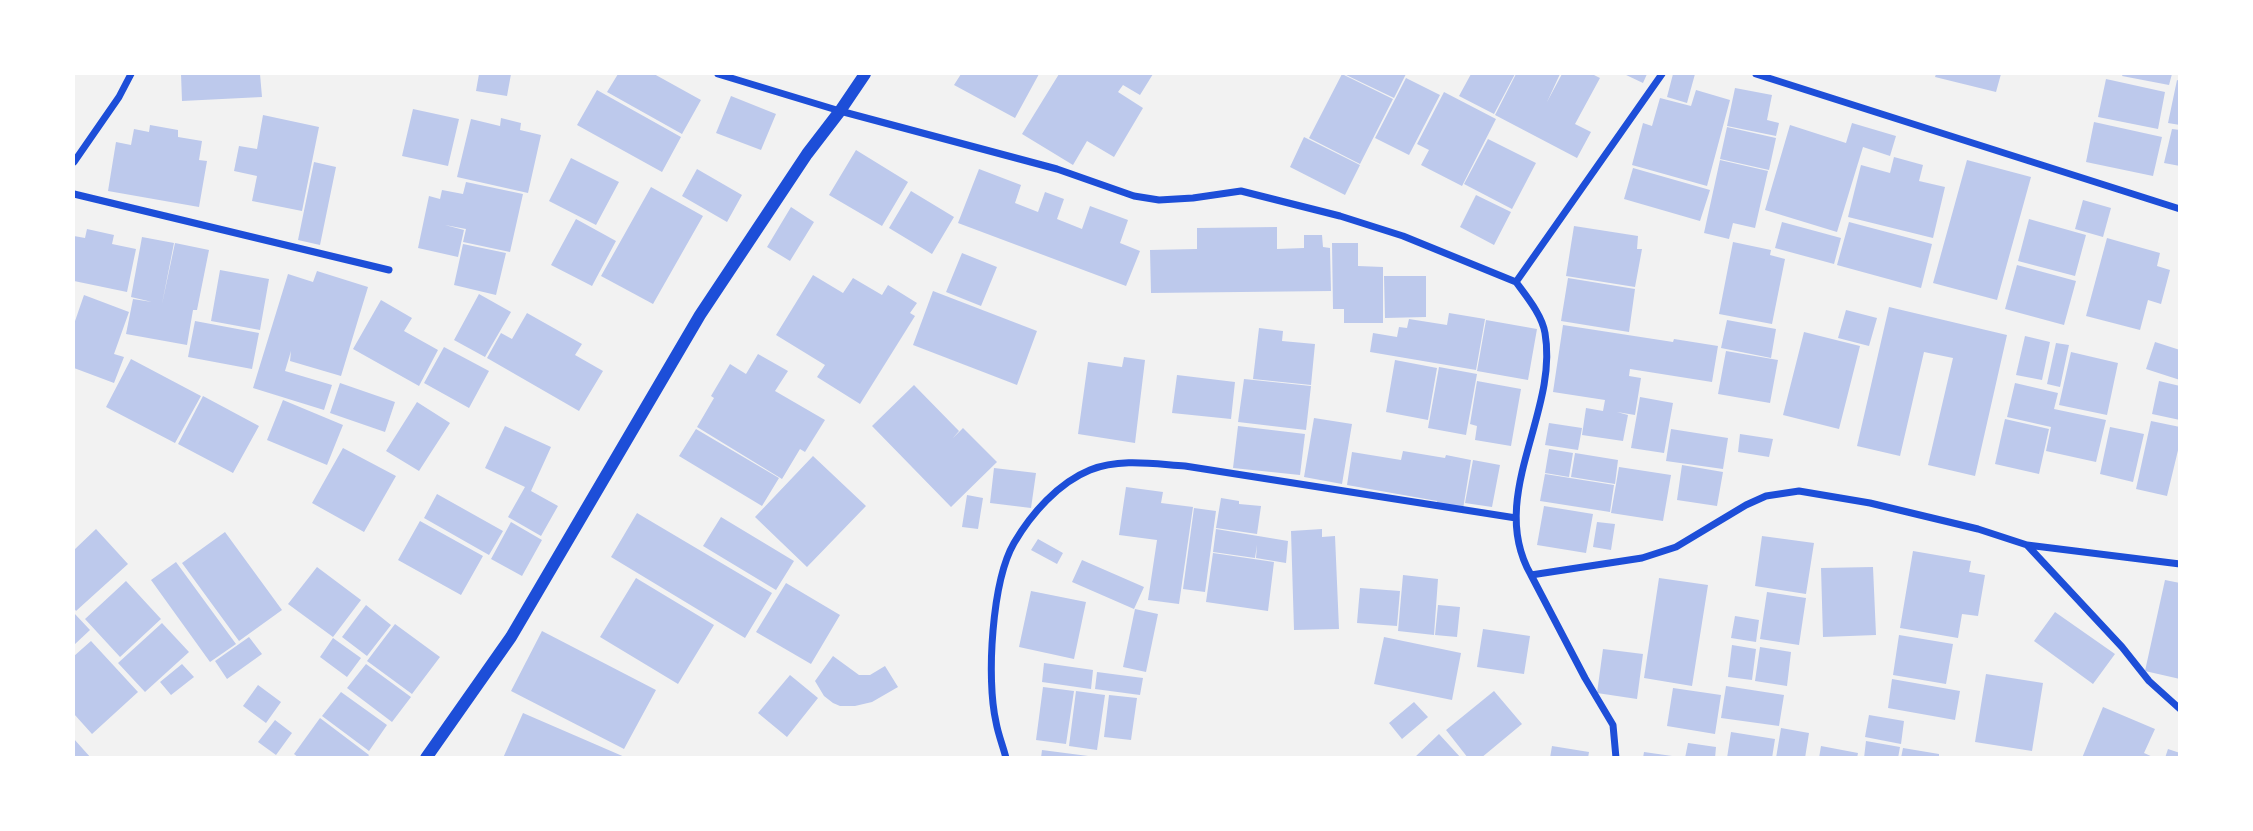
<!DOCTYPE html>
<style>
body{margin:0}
#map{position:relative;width:2253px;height:831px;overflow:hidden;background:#f2f2f2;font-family:"Sofia Sans Condensed",sans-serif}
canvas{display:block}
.frame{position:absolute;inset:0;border:75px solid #fff;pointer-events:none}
</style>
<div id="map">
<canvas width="2253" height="831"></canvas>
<div class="frame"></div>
</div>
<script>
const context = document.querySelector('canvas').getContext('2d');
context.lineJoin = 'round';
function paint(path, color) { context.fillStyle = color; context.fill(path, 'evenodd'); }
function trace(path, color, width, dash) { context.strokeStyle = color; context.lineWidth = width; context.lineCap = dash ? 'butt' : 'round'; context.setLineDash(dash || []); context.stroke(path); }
paint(new Path2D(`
 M 181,74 L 260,74 L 262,97 L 182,101 Z
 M 479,74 L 511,74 L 507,96 L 476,91 Z
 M 618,74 L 654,74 L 701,100 L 682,134 L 607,92 Z
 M 961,74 L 1039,74 L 1015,118 L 954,85 Z
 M 1059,74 L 1153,74 L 1140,95 L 1123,85 L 1118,92 L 1143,108 L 1114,157 L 1087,141 L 1073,165 L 1022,134 Z
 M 1342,74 L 1393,99 L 1360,164 L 1309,138 Z
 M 1344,74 L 1406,74 L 1394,98 Z
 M 1471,74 L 1515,74 L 1494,114 L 1459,96 Z
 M 1516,74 L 1560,74 L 1547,102 L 1562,74 L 1592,74 L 1600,78 L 1575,124 L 1591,132 L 1577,158 L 1495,115 Z
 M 1624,74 L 1647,74 L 1643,83 Z
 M 1673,74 L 1695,74 L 1687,103 L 1667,97 Z
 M 1936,74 L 2001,74 L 1996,92 L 1935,77 Z
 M 2123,74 L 2172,74 L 2169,85 L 2122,76 Z
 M 1406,78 L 1440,95 L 1409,155 L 1375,138 Z
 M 2106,79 L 2165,92 L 2158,129 L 2098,117 Z
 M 2177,80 L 2180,81 L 2180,125 L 2168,123 Z
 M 1735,88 L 1772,95 L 1767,120 L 1779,123 L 1776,136 L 1727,126 Z
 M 597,90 L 681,137 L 662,172 L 577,125 Z
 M 1696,90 L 1730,100 L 1707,186 L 1632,165 L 1643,123 L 1652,126 L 1660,98 L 1691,106 Z
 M 1444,92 L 1496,119 L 1462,186 L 1421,165 L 1429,150 L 1417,144 Z
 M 731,96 L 776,114 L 761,150 L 716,133 Z
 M 413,109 L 459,119 L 448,166 L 402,156 Z
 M 263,115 L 319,127 L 302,211 L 252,201 L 257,176 L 234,171 L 239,146 L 257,149 Z
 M 501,118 L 521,123 L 520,130 L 541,135 L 528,193 L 457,177 L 471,119 L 500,126 Z
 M 2094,122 L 2162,137 L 2153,176 L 2086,162 Z
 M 1852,123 L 1896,136 L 1890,156 L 1863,147 L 1837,232 L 1765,210 L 1790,125 L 1846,143 Z
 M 150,125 L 178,130 L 178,137 L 202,141 L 199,160 L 207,161 L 199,207 L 108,191 L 116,142 L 131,145 L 134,129 L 149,132 Z
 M 1727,127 L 1776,138 L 1769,170 L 1720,159 Z
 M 2172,129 L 2180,130 L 2180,166 L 2164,163 Z
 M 1304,137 L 1360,165 L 1345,195 L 1290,167 Z
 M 1488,139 L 1536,163 L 1512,209 L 1464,184 Z
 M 856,150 L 908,182 L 882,226 L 829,195 Z
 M 1894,157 L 1923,165 L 1919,181 L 1945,187 L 1933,238 L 1848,217 L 1861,165 L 1890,173 Z
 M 571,158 L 619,182 L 596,225 L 549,201 Z
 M 1720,160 L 1768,171 L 1755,228 L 1733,223 L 1729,239 L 1704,233 Z
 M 1967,160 L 2031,177 L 1997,300 L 1933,283 Z
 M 314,162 L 336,167 L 320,245 L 298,240 Z
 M 1633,168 L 1710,190 L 1700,221 L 1624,199 Z
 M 697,169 L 742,195 L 727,222 L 682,196 Z
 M 979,169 L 1021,185 L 1015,203 L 1038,212 L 1045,192 L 1064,199 L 1057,219 L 1082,229 L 1090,206 L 1128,220 L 1120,243 L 1140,251 L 1126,286 L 958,223 Z
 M 466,182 L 523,194 L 510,252 L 463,242 L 466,229 L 445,225 L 464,230 L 458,257 L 418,248 L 429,196 L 440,199 L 442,190 L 463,194 Z
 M 651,187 L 703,216 L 653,304 L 601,276 Z
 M 911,191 L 954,217 L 932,254 L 889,228 Z
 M 1476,195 L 1511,212 L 1494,245 L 1460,227 Z
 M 2083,200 L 2111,208 L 2103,237 L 2075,229 Z
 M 791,207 L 814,222 L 790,261 L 767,247 Z
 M 576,219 L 616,241 L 592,286 L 551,265 Z
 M 2029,219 L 2086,235 L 2075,276 L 2018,261 Z
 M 1782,222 L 1841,238 L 1834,264 L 1775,248 Z
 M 1849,222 L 1932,244 L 1921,288 L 1837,265 Z
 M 1574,226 L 1638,236 L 1637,249 L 1642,249 L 1635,287 L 1566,276 Z
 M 1277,227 L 1277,249 L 1304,248 L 1304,235 L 1322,235 L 1323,247 L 1330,248 L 1331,291 L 1151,293 L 1150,250 L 1197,249 L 1197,228 Z
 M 87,229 L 114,235 L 112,244 L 136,249 L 127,292 L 74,281 L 74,236 L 85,238 Z
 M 142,237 L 174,243 L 162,304 L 175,243 L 209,250 L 197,310 L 193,310 L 187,345 L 126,334 L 133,299 L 152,302 L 131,297 Z
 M 2107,238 L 2160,253 L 2157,266 L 2170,270 L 2161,304 L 2148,300 L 2140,330 L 2086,316 Z
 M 1733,242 L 1771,250 L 1770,255 L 1785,259 L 1772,324 L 1719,314 Z
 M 1332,243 L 1358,243 L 1358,266 L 1383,267 L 1383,323 L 1344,323 L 1344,309 L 1333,309 Z
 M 463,244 L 506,253 L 496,295 L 454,285 Z
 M 962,253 L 997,267 L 981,306 L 946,292 Z
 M 2017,265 L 2076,281 L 2064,325 L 2005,309 Z
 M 220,270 L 269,279 L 260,330 L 211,321 Z
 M 317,271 L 368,287 L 341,376 L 290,361 L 291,351 L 285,371 L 332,385 L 324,410 L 253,388 L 288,274 L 313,282 Z
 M 813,275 L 843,293 L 853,278 L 882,295 L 888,285 L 917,303 L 910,313 L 915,316 L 860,404 L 817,377 L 825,365 L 776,335 Z
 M 1384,276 L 1426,276 L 1426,317 L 1385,318 Z
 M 1568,278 L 1635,289 L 1629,332 L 1561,321 Z
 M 933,291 L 1037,331 L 1017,385 L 913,345 Z
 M 479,294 L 511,312 L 485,357 L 454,340 Z
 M 84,295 L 129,312 L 114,354 L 124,357 L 114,383 L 74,368 L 74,324 Z
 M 381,300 L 412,318 L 404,331 L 438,350 L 419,386 L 353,349 Z
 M 1889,307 L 2007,335 L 1975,476 L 1928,465 L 1953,358 L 1924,352 L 1900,456 L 1857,446 Z
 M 1846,310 L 1877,318 L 1869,346 L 1838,338 Z
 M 527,313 L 582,344 L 575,355 L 603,371 L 579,411 L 487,358 L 501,333 L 512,339 Z
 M 1449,313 L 1485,319 L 1476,370 L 1370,352 L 1373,333 L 1397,337 L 1399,327 L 1407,328 L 1409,319 L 1447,325 Z
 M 1486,320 L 1537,329 L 1528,380 L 1477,371 Z
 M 1727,320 L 1776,329 L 1771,358 L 1721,348 Z
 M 195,321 L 259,333 L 252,369 L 188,357 Z
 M 1563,325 L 1673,342 L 1674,339 L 1718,346 L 1712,382 L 1630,369 L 1629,376 L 1641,378 L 1635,415 L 1617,412 L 1628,415 L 1623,441 L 1582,435 L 1586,408 L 1603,411 L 1605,400 L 1553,392 Z
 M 1259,328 L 1283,331 L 1282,341 L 1315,344 L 1311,385 L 1253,379 Z
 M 1804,332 L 1860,346 L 1839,429 L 1783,415 Z
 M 2025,336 L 2050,342 L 2042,380 L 2016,375 Z
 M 2155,342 L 2180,350 L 2180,380 L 2146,369 Z
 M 2056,343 L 2069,345 L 2060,387 L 2047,384 Z
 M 444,347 L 489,371 L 469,408 L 424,383 Z
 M 1726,351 L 1778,360 L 1770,403 L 1718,394 Z
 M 2071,352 L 2118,363 L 2107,415 L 2059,405 Z
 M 758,354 L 788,371 L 775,391 L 825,420 L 805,452 L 800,449 L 782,479 L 697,427 L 714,398 L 711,396 L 730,364 L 746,374 Z
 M 1124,357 L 1145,360 L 1135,443 L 1078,434 L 1088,362 L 1122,367 Z
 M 131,359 L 201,396 L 175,443 L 106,407 Z
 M 1395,360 L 1437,368 L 1428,420 L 1386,412 Z
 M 1439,367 L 1477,374 L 1466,435 L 1428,428 Z
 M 1177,375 L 1235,382 L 1231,419 L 1172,413 Z
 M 1244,379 L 1311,386 L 1306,430 L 1238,422 Z
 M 1477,381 L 1521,389 L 1511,446 L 1475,440 L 1477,426 L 1470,424 Z
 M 2159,381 L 2180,386 L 2180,420 L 2152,414 Z
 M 340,383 L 395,402 L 385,432 L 330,413 Z
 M 2015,383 L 2058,393 L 2054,409 L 2106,420 L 2096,462 L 2046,451 L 2051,427 L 2007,417 Z
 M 914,385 L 959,431 L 953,438 L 963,428 L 997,462 L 951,507 L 872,426 Z
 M 203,396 L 259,426 L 233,473 L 178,444 Z
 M 1640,397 L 1673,403 L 1664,453 L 1631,448 Z
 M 283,400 L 343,425 L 327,465 L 267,440 Z
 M 417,402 L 450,423 L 419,471 L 386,451 Z
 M 1314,418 L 1352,424 L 1342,484 L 1304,477 Z
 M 2005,419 L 2049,429 L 2039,474 L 1995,464 Z
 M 2151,421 L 2180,427 L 2180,442 L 2167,496 L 2136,489 Z
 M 1549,423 L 1582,428 L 1578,450 L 1545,445 Z
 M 505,426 L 551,447 L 531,491 L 558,506 L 541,536 L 508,517 L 525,487 L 485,468 Z
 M 1238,426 L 1305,434 L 1300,475 L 1233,468 Z
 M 2110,427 L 2144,434 L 2133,482 L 2100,474 Z
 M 696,429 L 779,478 L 762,506 L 679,456 Z
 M 1671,429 L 1728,438 L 1723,469 L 1666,461 Z
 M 1740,434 L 1773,439 L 1769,457 L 1738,452 Z
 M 343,448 L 396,476 L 364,532 L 312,503 Z
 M 1549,449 L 1573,453 L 1569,477 L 1545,473 Z
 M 1403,451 L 1445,458 L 1446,455 L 1471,460 L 1463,509 L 1437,504 L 1437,501 L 1347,485 L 1352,452 L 1401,460 Z
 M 1575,453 L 1618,460 L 1615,484 L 1571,477 Z
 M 813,456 L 866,506 L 807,567 L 755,517 Z
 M 1473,460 L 1500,465 L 1492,507 L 1465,503 Z
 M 1682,465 L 1723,472 L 1717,506 L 1677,500 Z
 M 1619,467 L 1671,475 L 1663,521 L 1611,513 Z
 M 994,468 L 1036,473 L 1031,508 L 990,503 Z
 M 1545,474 L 1614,485 L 1610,512 L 1540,501 Z
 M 1126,487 L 1163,492 L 1161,503 L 1193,507 L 1179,604 L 1148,600 L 1157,540 L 1119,535 Z
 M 437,494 L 503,531 L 489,555 L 424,518 Z
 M 967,495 L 983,498 L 978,529 L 962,527 Z
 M 1221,498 L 1239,501 L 1239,504 L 1261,506 L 1257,534 L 1216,528 Z
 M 1544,506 L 1593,514 L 1586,553 L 1537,545 Z
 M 1194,508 L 1216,511 L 1205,592 L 1183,589 Z
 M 637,513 L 772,593 L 745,638 L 611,557 Z
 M 721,517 L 794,561 L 776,590 L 703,546 Z
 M 420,521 L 483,556 L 461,595 L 398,560 Z
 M 511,522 L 542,540 L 522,576 L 491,559 Z
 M 1597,522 L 1615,524 L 1611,550 L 1593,547 Z
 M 96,529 L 128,564 L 76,611 L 74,608 L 74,550 Z
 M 1216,529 L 1288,541 L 1286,563 L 1256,558 L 1257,545 L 1255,558 L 1213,552 Z
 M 1322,529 L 1322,537 L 1335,536 L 1339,629 L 1294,630 L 1291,531 Z
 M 225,532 L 282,610 L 239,641 L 182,563 Z
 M 1762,536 L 1814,543 L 1806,594 L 1755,586 Z
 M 1038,539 L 1063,553 L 1057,564 L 1031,550 Z
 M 1913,551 L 1971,561 L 1969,572 L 1985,575 L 1978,616 L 1962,614 L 1958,638 L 1900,628 Z
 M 1213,553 L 1274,562 L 1268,611 L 1206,602 Z
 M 1082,560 L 1144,587 L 1134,609 L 1072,582 Z
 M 176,562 L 236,644 L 210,662 L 151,580 Z
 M 317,567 L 361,600 L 333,637 L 288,604 Z
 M 1873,567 L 1876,635 L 1823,637 L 1821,568 Z
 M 1403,575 L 1438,579 L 1434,635 L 1398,631 Z
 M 636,578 L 714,625 L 678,684 L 600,637 Z
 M 1659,578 L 1708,585 L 1692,686 L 1644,678 Z
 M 2165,580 L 2180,583 L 2180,679 L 2145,671 Z
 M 126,581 L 161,619 L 120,657 L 85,619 Z
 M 786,583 L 840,615 L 811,664 L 756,632 Z
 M 1360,588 L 1400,591 L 1397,626 L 1357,623 Z
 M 1031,591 L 1086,602 L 1074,659 L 1019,647 Z
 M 1767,592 L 1806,598 L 1799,645 L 1760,639 Z
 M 366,605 L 391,625 L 367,656 L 342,637 Z
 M 1438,605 L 1460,607 L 1457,637 L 1435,635 Z
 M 1135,609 L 1158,614 L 1146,672 L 1123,667 Z
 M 2055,612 L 2115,654 L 2093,684 L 2034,641 Z
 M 74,613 L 90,630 L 74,645 Z
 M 1735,616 L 1759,620 L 1756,642 L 1731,638 Z
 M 162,623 L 189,652 L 145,692 L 118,663 Z
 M 395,624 L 440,657 L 412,694 L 367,661 Z
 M 1483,629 L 1530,636 L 1524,674 L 1477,667 Z
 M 542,631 L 656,690 L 624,749 L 511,691 Z
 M 1899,635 L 1953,644 L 1946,684 L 1893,675 Z
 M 249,637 L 262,654 L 227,679 L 215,661 Z
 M 1384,637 L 1461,653 L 1452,700 L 1374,684 Z
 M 333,638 L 361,658 L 347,677 L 320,657 Z
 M 91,641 L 138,692 L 92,734 L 74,714 L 74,656 Z
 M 1732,645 L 1756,649 L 1752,680 L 1728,677 Z
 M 1760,647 L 1791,652 L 1787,686 L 1755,681 Z
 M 1603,649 L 1643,654 L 1637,699 L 1597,693 Z
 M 833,656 L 859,675 L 870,675 L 885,666 L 898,687 L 872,702 L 855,706 L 840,706 L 833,703 L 824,696 L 815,681 Z
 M 1044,663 L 1093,670 L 1091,689 L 1042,682 Z
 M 182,664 L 194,677 L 171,695 L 160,682 Z
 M 366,664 L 411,697 L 392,722 L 347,688 Z
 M 1097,672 L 1143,678 L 1140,695 L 1095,689 Z
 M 1986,674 L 2043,683 L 2032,751 L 1975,742 Z
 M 790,675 L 818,698 L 787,737 L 758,713 Z
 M 1892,679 L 1960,691 L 1955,720 L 1888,708 Z
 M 258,685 L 281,702 L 266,723 L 243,706 Z
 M 1726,686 L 1784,695 L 1779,726 L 1721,718 Z
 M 1043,687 L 1074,691 L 1066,744 L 1036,740 Z
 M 1673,688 L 1721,695 L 1715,734 L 1667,726 Z
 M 1076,691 L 1105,695 L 1097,750 L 1069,746 Z
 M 1494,691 L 1522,724 L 1481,758 L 1468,758 L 1446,730 Z
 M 341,692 L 387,725 L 369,751 L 322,716 Z
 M 1109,695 L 1137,698 L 1131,740 L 1104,737 Z
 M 1414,702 L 1428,717 L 1402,739 L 1389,723 Z
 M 2103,707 L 2155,729 L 2144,753 L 2155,758 L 2082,758 Z
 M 523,713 L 627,758 L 503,758 Z
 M 1869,715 L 1904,721 L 1901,744 L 1865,737 Z
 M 320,718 L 369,755 L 367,758 L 299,758 L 294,754 Z
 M 275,720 L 292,733 L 276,755 L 258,742 Z
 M 1781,728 L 1809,733 L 1805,758 L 1776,758 Z
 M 1731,732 L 1775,739 L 1772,758 L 1727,758 Z
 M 1439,734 L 1461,758 L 1414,758 Z
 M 74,739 L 91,758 L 74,758 Z
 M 1866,741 L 1900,747 L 1898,758 L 1864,758 Z
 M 1688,743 L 1716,747 L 1715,758 L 1685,758 Z
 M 1552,746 L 1589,752 L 1588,758 L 1550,758 Z
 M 1821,746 L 1858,753 L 1857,758 L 1819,758 Z
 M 1903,748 L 1939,754 L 1939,758 L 1901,758 Z
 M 2168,749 L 2180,753 L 2180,758 L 2165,758 Z
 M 1042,750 L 1088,756 L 1087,758 L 1041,758 Z
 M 1644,752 L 1672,756 L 1672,758 L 1643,758 Z`), '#bdc9ec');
trace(new Path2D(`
 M 718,74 L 840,111 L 1057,169 L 1134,196 L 1159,200 L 1193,198 L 1241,191 L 1340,216 L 1403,236 L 1516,282
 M 1662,74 L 1516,282 C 1527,297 1542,315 1545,333 C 1559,413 1486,497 1531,575 L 1642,558 L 1676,547 L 1746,505 L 1766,496 L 1799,491 L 1870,503 L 1978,529 L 2027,545 L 2122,647 L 2149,681 L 2180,709
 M 1756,74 L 2180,209
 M 74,162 L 119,97 L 131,74
 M 74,194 L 389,270
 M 2027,545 L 2180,564
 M 1531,575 L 1585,678 L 1613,725 L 1616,758
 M 1006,758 C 1003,746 998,734 996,722 C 986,679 992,581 1014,543 C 1031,514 1058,483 1090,470 C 1120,458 1154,464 1185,466 L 1516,518`), '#1d4ed8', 7);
trace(new Path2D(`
 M 426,758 L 511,637 L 700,315 L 807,154 L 840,111 L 865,74`), '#1d4ed8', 12);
</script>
